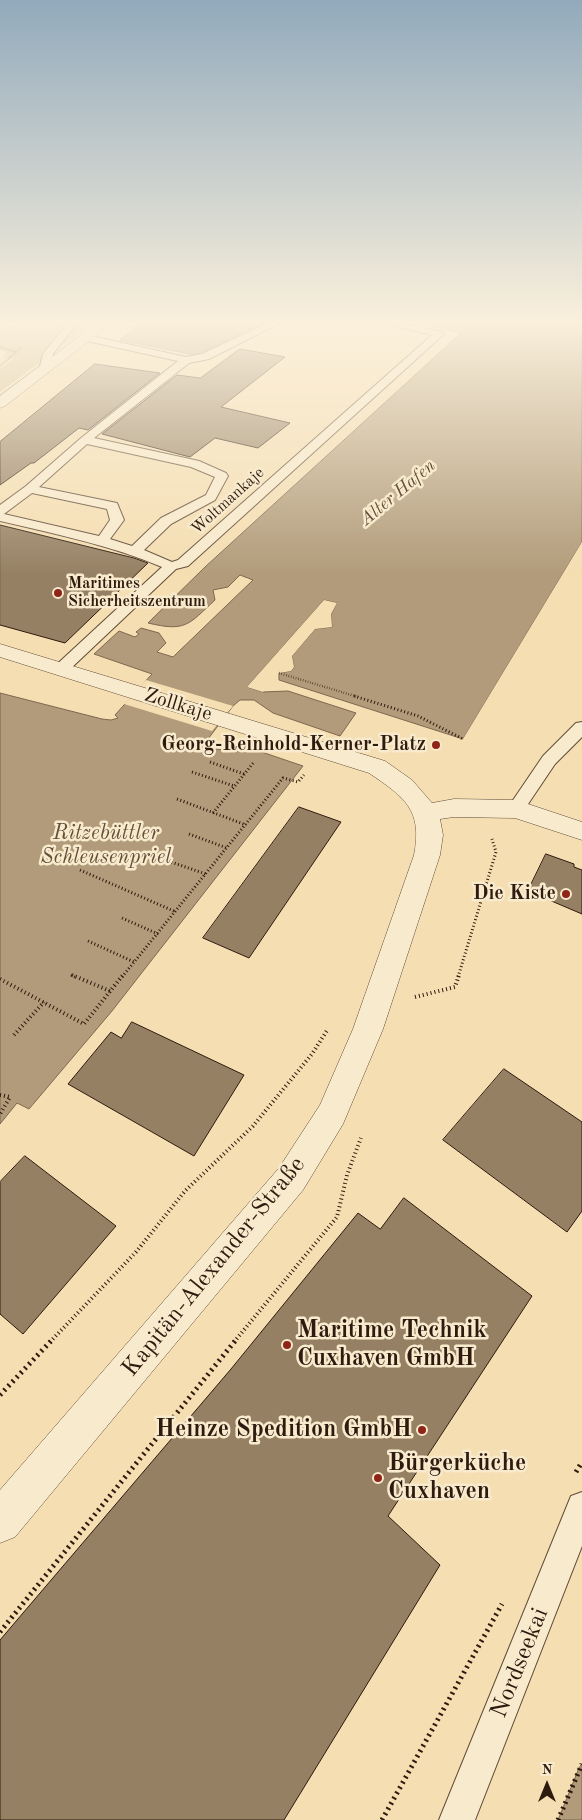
<!DOCTYPE html>
<meta charset="utf-8">
<style>
body{margin:0}
#map{position:relative;width:582px;height:1820px;overflow:hidden;background:#f5deb2;font-family:"Old Standard TT",serif}
canvas{display:block}
.north{position:absolute;left:522px;top:1760px;width:50px;height:50px;-webkit-text-stroke:4px #f8eacd;paint-order:stroke;rotate:0deg;font-size:14px;font-weight:700;line-height:20px;text-align:center;color:#2e1a0e}
.north::after{content:'';display:block;margin:auto;width:18px;height:22px;background:#2e1a0e;clip-path:polygon(50% 0,100% 100%,50% 72%,0 100%)}
</style>
<div id="map">
<canvas width="582" height="1820"></canvas>
<div class="north">N</div>
</div>
<script>
const context = document.querySelector('canvas').getContext('2d');
context.lineJoin = 'round';
function paint(path, color) { context.fillStyle = color; context.fill(path, 'evenodd'); }
function trace(path, color, width, dash) { context.strokeStyle = color; context.lineWidth = width; context.lineCap = dash ? 'butt' : 'round'; context.setLineDash(dash || []); context.stroke(path); }
function write(font, color, halo, rows, align = 'center') {
  context.font = font + ' "Old Standard TT",serif'; context.lineWidth = 5; context.setLineDash([]); context.textBaseline = 'middle'; context.strokeStyle = halo; context.fillStyle = color; for (const [text, x, y, turn = 0] of rows) {
    context.save(); context.translate(x, y); context.rotate((+turn || 0) * Math.PI / 180); context.textAlign = isNaN(turn) ? turn : align; if (halo) context.strokeText(text, 0, 0); context.fillText(text, 0, 0); context.restore();
  }
}
paint(new Path2D(`
 M 22,320 L 96,320 L 0,392 L 0,369 L 14,359 L 3,357 L 7,351 L 0,350 L 0,332 Z`), '#d3bd96');
const water = new Path2D(`
 M 145,320 L 271,320 L 195,355 L 120,340 Z
 M 408,320 L 582,320 L 582,542 L 463,739 L 279,680 L 279,673 L 291,671 L 294,667 L 292,656 L 315,629 L 332,627 L 331,614 L 337,603 L 324,600 L 247,687 L 263,692 L 288,691 L 356,713 L 340,736 L 273,713 L 254,700 L 240,700 L 233,706 L 208,739 L 211,745 L 217,749 L 224,750 L 241,745 L 303,766 L 112,1011 L 29,1109 L 17,1103 L 0,1124 L 0,693 L 102,719 L 111,720 L 118,718 L 115,715 L 152,674 L 94,654 L 119,631 L 135,637 L 139,634 L 136,632 L 141,628 L 159,633 L 166,643 L 157,652 L 173,657 L 253,580 L 240,575 L 228,587 L 213,590 L 215,600 C 188,625 186,632 148,623 L 205,567 L 461,333 Z
 M 582,1764 L 582,1820 L 558,1820 L 579,1768 Z`);
paint(water, '#b19b7a');
trace(water, '#7d674f', 1);
paint(new Path2D(`
 M 582,542 L 582,547 L 470,732 L 465,740 L 463,739 Z
 M 324,600 L 337,603 L 331,614 L 332,627 L 315,629 L 292,656 L 294,667 L 291,671 L 279,673 L 276,676 L 278,671 L 289,669 L 292,666 L 290,655 L 313,628 L 329,625 L 328,613 L 333,605 L 325,603 L 251,686 L 265,689 L 263,692 L 247,687 Z
 M 146,680 L 233,706 L 212,731 L 124,704 Z`), '#f5deb2');
const building = new Path2D(`
 M 240,349 L 285,357 L 221,407 L 290,423 L 258,448 L 215,438 L 190,457 L 102,434 L 177,375 L 200,378 Z
 M 95,364 L 160,373 L 88,430 L 79,428 L 34,463 L 31,463 L 0,485 L 0,442 Z
 M 0,525 L 134,558 L 148,563 L 65,643 L 0,625 Z
 M 299,807 L 341,822 L 249,958 L 203,938 Z
 M 546,854 L 574,864 L 574,867 L 582,870 L 582,914 L 528,891 Z
 M 132,1022 L 244,1075 L 194,1156 L 68,1084 L 111,1032 L 121,1038 Z
 M 504,1069 L 582,1122 L 582,1211 L 567,1232 L 443,1140 Z
 M 25,1156 L 116,1226 L 23,1334 L 0,1314 L 0,1182 Z
 M 404,1198 L 532,1296 L 388,1516 L 440,1565 L 284,1820 L 0,1820 L 0,1640 L 231,1369 L 358,1213 L 380,1229 Z`);
paint(building, '#958063');
trace(building, '#2e1a0e', 1);
const lane = new Path2D(`
 M 70,320 L 79,320 L 53,354 L 48,372 L 40,372 L 39,370 L 43,354 Z
 M 274,320 L 286,320 L 209,359 L 189,363 L 94,438 L 199,461 L 226,473 L 228,476 L 215,500 L 171,524 L 144,550 L 172,562 L 178,560 L 432,335 L 371,320 L 389,320 L 442,332 L 444,334 L 188,566 L 176,569 L 67,672 L 55,672 L 53,669 L 55,666 L 162,567 C 110,545 55,534 0,521 L 0,505 L 26,486 L 81,438 L 178,361 L 87,341 L 82,338 L 87,335 L 186,357 L 202,354 ZM 87,444 L 191,467 L 215,477 L 206,495 L 161,518 L 132,546 L 110,539 L 124,520 L 117,503 L 39,487 ZM 32,493 L 107,509 L 110,520 L 99,536 L 4,514 Z
 M 582,722 L 582,737 L 555,764 L 522,813 L 516,815 L 510,813 L 507,809 L 543,756 L 576,723 Z
 M 582,1492 L 582,1546 L 475,1820 L 439,1820 L 571,1496 Z`);
const street = new Path2D(`
 M 101,320 L 116,320 L 5,406 L 0,408 L 0,396 Z
 M 0,644 L 385,761 L 412,780 L 432,803 L 454,799 L 516,800 L 582,822 L 582,840 L 515,818 L 454,817 L 440,819 L 443,835 L 440,855 L 383,1029 L 343,1124 L 303,1190 L 15,1537 L 0,1543 L 0,1490 L 279,1168 L 320,1105 L 353,1029 L 414,855 C 423,809 404,797 369,773 L 0,657 Z`);
trace(lane, '#604b37', 2);
trace(street, '#604b37', 1);
trace(new Path2D(`
 M 0,347 L 16,352
 M 0,366 L 22,347`), '#2e1a0e', 2, [0.5, 1]);
trace(new Path2D(`
 M 279,673 L 358,697`), '#2e1a0e', 2.5, [0.5, 2]);
trace(new Path2D(`
 M 354,696 L 418,716 L 463,739
 M 210,762 L 244,774
 M 192,772 L 234,786
 M 177,799 L 246,825
 M 213,813 L 254,762
 M 189,834 L 227,848
 M 168,861 L 206,874
 M 80,870 L 176,912
 M 122,918 L 158,934
 M 88,941 L 134,962
 M 71,975 L 75,977
 M 122,977 L 283,778 L 298,782 L 304,775
 M 458,977 L 496,852 L 492,839`), '#2e1a0e', 3, [1, 2.5]);
trace(new Path2D(`
 M 72,975 L 110,991
 M 0,979 L 84,1024 L 123,975
 M 415,997 L 455,987 L 459,975
 M 14,1035 L 44,1002
 M 0,1095 L 10,1097 L 0,1114
 M 50,1342 L 136,1252 L 185,1191 L 253,1126 L 312,1054 L 328,1029
 M 234,1342 L 337,1217 L 347,1175 L 361,1138`), '#2e1a0e', 4, [1, 3]);
trace(new Path2D(`
 M 0,1395 L 51,1341
 M 576,1472 L 582,1462
 M 0,1632 L 235,1341
 M 382,1820 L 502,1604
 M 558,1820 L 582,1764`), '#2e1a0e', 5, [2, 4]);
paint(lane, '#f8eacd');
paint(street, '#f8eacd');
const sky = context.createLinearGradient(0, 0, 0, 575);
sky.addColorStop(0, '#92aabc');
sky.addColorStop(0.56, '#faf0dc');
sky.addColorStop(1, '#faf0dc00');
context.fillStyle = sky;
context.fillRect(0, 0, 582, 575);
for (const [x, y, r, color] of [
 [58,593,5,"#8f2418"],
 [436,745,5,"#8f2418"],
 [566,894,5,"#8f2418"],
 [287,1345,5,"#8f2418"],
 [422,1430,5,"#8f2418"],
 [378,1478,5,"#8f2418"]
]) { const dot = new Path2D(); dot.arc(x, y, r, 0, 2 * Math.PI); context.fillStyle = color; context.fill(dot); trace(dot, '#f8eacd', 2); }
write('16px', '#2e1a0e', '#f8eacd', [
 ["Woltmankaje",228,501,-42]
]);
write('bold 16px', '#2e1a0e', '#f8eacd', [
 ["Maritimes",68,584],
 ["Sicherheitszentrum",68,602]
], 'left');
write('italic 18px', '#624e39', '#f8eacd', [
 ["Alter Hafen",398,493,-40]
]);
write('20px', '#2e1a0e', '#f8eacd', [
 ["Zollkaje",178,705,17]
]);
write('bold 20px', '#2e1a0e', '#f8eacd', [
 ["Georg-Reinhold-Kerner-Platz",426,745],
 ["Die Kiste",556,894]
], 'right');
write('italic 21px', '#624e39', '#f8eacd', [
 ["Ritzebüttler",106,833],
 ["Schleusenpriel",106,857]
]);
write('24px', '#2e1a0e', '#f8eacd', [
 ["Kapitän-Alexander-Straße",214,1267,-51],
 ["Nordseekai",520,1663,-68]
]);
write('bold 24px', '#2e1a0e', '#f8eacd', [
 ["Maritime Technik",297,1331],
 ["Cuxhaven GmbH",297,1359],
 ["Heinze Spedition GmbH",412,1430,"right"],
 ["Bürgerküche",388,1464],
 ["Cuxhaven",388,1492]
], 'left');
</script>
